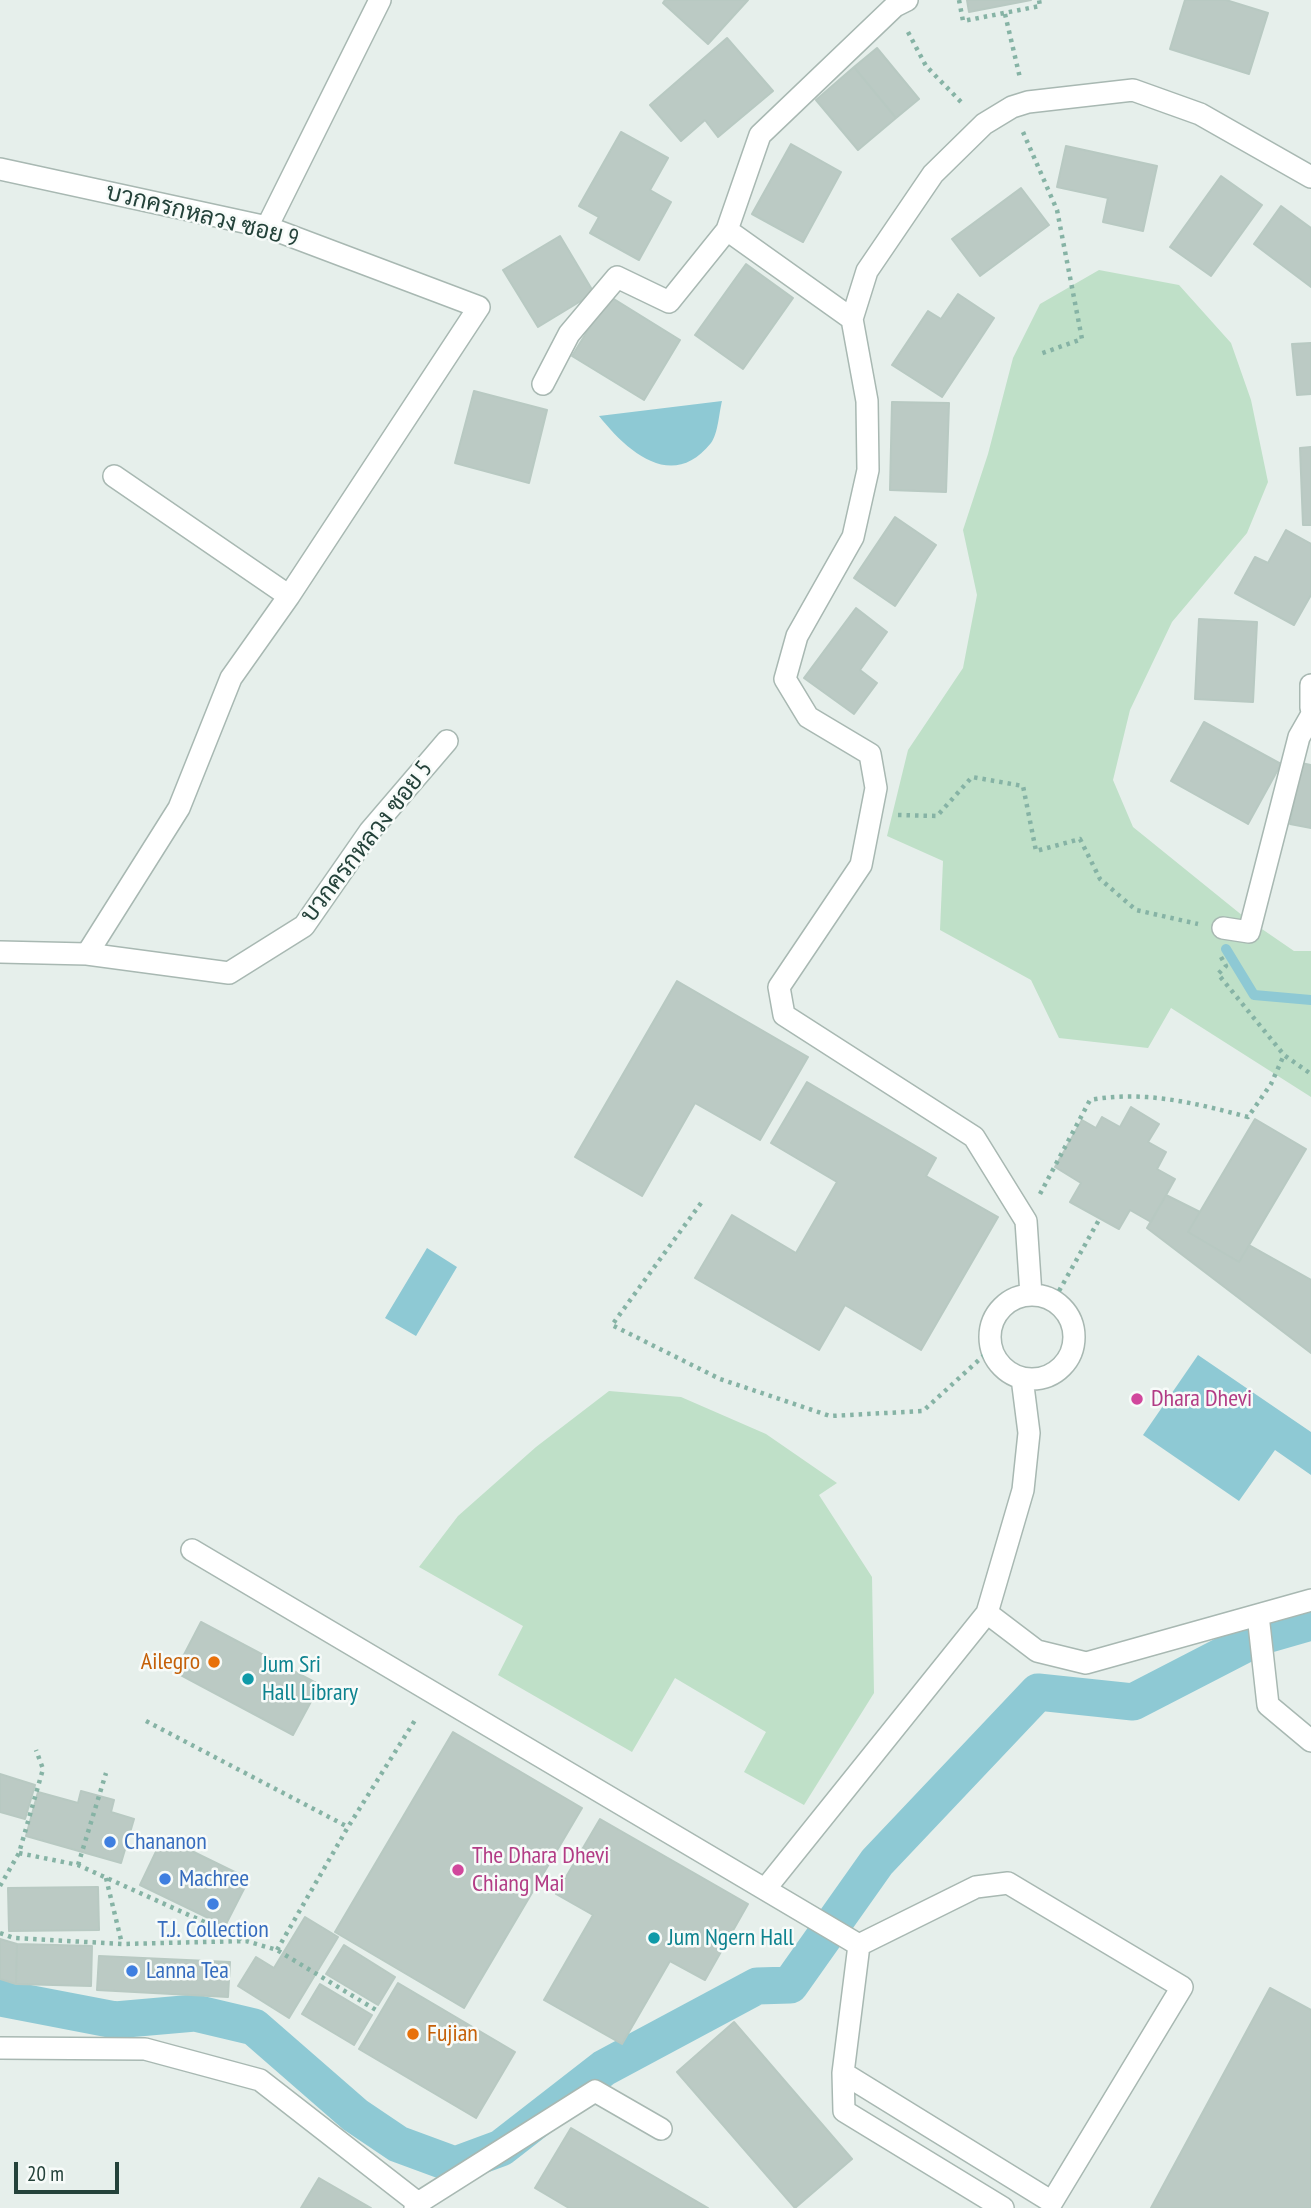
<!DOCTYPE html>
<meta charset="utf-8">
<style>
body{margin:0}
#map{position:relative;width:1311px;height:2208px;overflow:hidden;background:#e6efeb;font-family:"PT Sans Narrow",sans-serif}
canvas{display:block}
.scale{position:absolute;left:14px;top:2162px;width:105px;height:32px;box-sizing:border-box;border:4px solid #24423a;border-top:0;padding-left:9px;font-size:21px;line-height:24px;white-space:nowrap;color:#24423a;-webkit-text-stroke:5px #f7fbf9;paint-order:stroke}
</style>
<div id="map">
<canvas width="1311" height="2208"></canvas>
<div class="scale">20 m</div>
</div>
<script>
const context = document.querySelector('canvas').getContext('2d');
context.lineJoin = 'round';
function paint(path, color) { context.fillStyle = color; context.fill(path, 'evenodd'); }
function trace(path, color, width, dash) { context.strokeStyle = color; context.lineWidth = width; context.lineCap = dash ? 'butt' : 'round'; context.setLineDash(dash || []); context.stroke(path); }
function write(font, color, halo, rows, align = 'center') {
  context.font = font + ' "PT Sans Narrow",Sarabun,sans-serif'; context.lineWidth = 5; context.setLineDash([]); context.textBaseline = 'middle'; context.strokeStyle = halo; context.fillStyle = color; for (const [text, x, y, turn = 0] of rows) {
    context.save(); context.translate(x, y); context.rotate((+turn || 0) * Math.PI / 180); context.textAlign = isNaN(turn) ? turn : align; if (halo) context.strokeText(text, 0, 0); context.fillText(text, 0, 0); context.restore();
  }
}
paint(new Path2D(`
 M 1099,270 L 1179,285 L 1231,343 L 1251,400 L 1268,482 L 1247,533 L 1172,622 L 1130,710 L 1113,780 L 1133,827 L 1243,916 L 1294,951 L 1311,951 L 1311,1097 L 1171,1008 L 1148,1048 L 1059,1038 L 1031,980 L 940,930 L 943,861 L 887,836 L 908,750 L 963,668 L 977,595 L 963,530 L 988,454 L 1013,358 L 1040,304 Z
 M 609,1391 L 681,1397 L 766,1434 L 837,1483 L 819,1495 L 872,1577 L 874,1693 L 804,1805 L 744,1772 L 766,1732 L 675,1678 L 632,1752 L 498,1675 L 523,1626 L 419,1567 L 458,1516 L 536,1447 Z`), '#bfe0c8');
paint(new Path2D(`
 M 722,401 C 719,413 718,434 711,443 C 672,492 627,451 599,416 Z
 M 427,1248 L 457,1267 L 416,1336 L 385,1318 Z
 M 1198,1355 L 1311,1432 L 1311,1475 L 1275,1450 L 1239,1501 L 1143,1435 Z`), '#8ec9d4');
trace(new Path2D(`
 M 1226,949 L 1254,995 L 1311,1000`), '#8ec9d4', 10);
trace(new Path2D(`
 M 0,1998 L 115,2020 L 195,2013 L 254,2027 L 355,2115 L 398,2144 L 455,2165 L 501,2148 L 604,2068 L 757,1986 L 790,1985 L 877,1862 L 1038,1692 L 1133,1702 L 1259,1637 L 1311,1622`), '#8ec9d4', 37);
const building = new Path2D(`
 M 665,0 L 748,0 L 708,44 L 663,3 Z
 M 967,0 L 1031,0 L 969,12 Z
 M 1185,0 L 1226,0 L 1268,13 L 1249,74 L 1170,49 Z
 M 727,38 L 773,91 L 718,137 L 705,120 L 681,141 L 650,105 Z
 M 877,48 L 919,99 L 896,118 L 854,67 Z
 M 854,67 L 896,118 L 858,150 L 816,100 Z
 M 621,132 L 668,158 L 650,190 L 671,202 L 639,260 L 590,233 L 599,217 L 579,206 Z
 M 791,144 L 841,172 L 803,242 L 752,214 Z
 M 1066,146 L 1157,166 L 1143,231 L 1103,222 L 1108,198 L 1057,187 Z
 M 1221,176 L 1262,205 L 1211,276 L 1170,247 Z
 M 1021,188 L 1049,225 L 980,276 L 952,239 Z
 M 1281,206 L 1311,228 L 1311,287 L 1254,244 Z
 M 560,236 L 594,293 L 538,327 L 503,270 Z
 M 746,264 L 793,298 L 743,369 L 695,335 Z
 M 958,294 L 994,318 L 942,397 L 892,365 L 928,311 L 941,319 Z
 M 609,296 L 680,340 L 644,400 L 572,356 Z
 M 1311,343 L 1311,394 L 1297,395 L 1292,344 Z
 M 474,391 L 547,410 L 529,483 L 455,463 Z
 M 892,402 L 949,403 L 946,492 L 890,490 Z
 M 1311,447 L 1311,525 L 1303,525 L 1300,448 Z
 M 895,517 L 936,545 L 895,606 L 854,578 Z
 M 1286,530 L 1311,544 L 1311,595 L 1294,625 L 1235,593 L 1255,557 L 1268,563 Z
 M 856,608 L 887,632 L 860,670 L 877,683 L 854,714 L 804,678 Z
 M 1199,619 L 1257,622 L 1253,702 L 1195,699 Z
 M 1204,722 L 1281,764 L 1248,824 L 1171,781 Z
 M 1301,763 L 1311,765 L 1311,828 L 1290,824 Z
 M 677,981 L 808,1057 L 760,1140 L 695,1103 L 642,1196 L 575,1157 Z
 M 807,1082 L 936,1158 L 926,1176 L 998,1217 L 921,1350 L 845,1305 L 819,1350 L 695,1278 L 732,1215 L 796,1253 L 837,1182 L 771,1143 Z
 M 1131,1107 L 1159,1124 L 1148,1142 L 1166,1152 L 1157,1169 L 1175,1179 L 1151,1222 L 1130,1210 L 1119,1229 L 1070,1202 L 1081,1183 L 1055,1167 L 1082,1120 L 1096,1128 L 1102,1117 L 1120,1127 Z
 M 1255,1119 L 1306,1149 L 1239,1262 L 1188,1232 Z
 M 1166,1195 L 1200,1212 L 1188,1232 L 1239,1262 L 1249,1245 L 1311,1280 L 1311,1353 L 1147,1228 Z
 M 201,1622 L 320,1685 L 293,1735 L 175,1672 Z
 M 453,1732 L 582,1808 L 464,2008 L 335,1932 Z
 M 0,1774 L 35,1785 L 25,1819 L 0,1812 Z
 M 81,1791 L 114,1800 L 111,1812 L 134,1819 L 121,1863 L 26,1836 L 38,1792 L 78,1803 Z
 M 600,1819 L 748,1904 L 705,1980 L 670,1961 L 622,2044 L 544,2000 L 593,1915 L 556,1894 Z
 M 163,1837 L 249,1879 L 225,1926 L 140,1885 Z
 M 98,1887 L 99,1930 L 9,1931 L 8,1888 Z
 M 305,1917 L 338,1937 L 289,2018 L 238,1986 L 256,1957 L 274,1968 Z
 M 0,1939 L 17,1944 L 16,1984 L 0,1979 Z
 M 17,1944 L 92,1946 L 91,1986 L 16,1984 Z
 M 344,1945 L 395,1977 L 378,2005 L 326,1974 Z
 M 99,1956 L 230,1962 L 228,1997 L 97,1990 Z
 M 398,1983 L 515,2052 L 476,2118 L 359,2049 Z
 M 320,1984 L 372,2015 L 354,2045 L 302,2014 Z
 M 1270,1988 L 1311,2010 L 1311,2208 L 1151,2208 Z
 M 734,2022 L 852,2159 L 795,2208 L 677,2072 Z
 M 571,2128 L 708,2208 L 569,2208 L 535,2188 Z
 M 319,2178 L 371,2208 L 301,2208 Z`);
paint(building, '#bbcac4');
trace(building, '#b8c9c2', 2);
const minor = new Path2D(`
 M 0,169 L 267,227 L 479,307 L 289,596 L 231,678 L 179,808 L 87,954
 M 267,227 L 380,0
 M 727,230 L 852,319
 M 543,384 L 569,334 L 617,277 L 669,302 L 727,230 L 760,135 L 895,6 L 907,0
 M 114,476 L 289,596
 M 1311,685 L 1311,708
 M 1223,928 L 1249,932 L 1299,737 L 1311,716
 M 0,952 L 87,954 L 229,973 L 304,926 L 370,831 L 447,741
 M 1031,1295 L 1026,1221 L 974,1137 L 784,1015 L 779,987 L 861,865 L 876,788 L 870,754 L 808,717 L 785,679 L 797,636 L 853,537 L 868,470 L 867,401 L 852,319 L 867,271 L 933,174 L 984,124 L 1012,107 L 1028,102 L 1133,90 L 1200,114 L 1311,177
 M990 1337a42 42 0 1 1 84 0a42 42 0 1 1-84 0Z
 M 192,1550 L 859,1945
 M 987,1613 L 1037,1651 L 1086,1663 L 1311,1600
 M 1258,1615 L 1268,1705 L 1311,1741
 M 766,1888 L 987,1613 L 1023,1490 L 1029,1433 L 1022,1378
 M 859,1945 L 843,2073 L 844,2111 L 1003,2208
 M 0,2048 L 145,2049 L 260,2080 L 418,2203
 M 843,2073 L 1052,2202 L 1182,1987 L 1008,1883 L 976,1887 L 859,1945
 M 415,2208 L 418,2203 L 595,2091 L 661,2129`);
trace(minor, '#a8b8b2', 24);
trace(new Path2D(`
 M 959,0 L 963,21 L 1040,6 L 1039,0
 M 1005,14 L 1020,78
 M 908,32 L 926,66 L 964,105
 M 1023,132 L 1057,210 L 1082,339 L 1040,354
 M 898,815 L 937,816 L 972,777 L 1023,786 L 1036,851 L 1080,839 L 1100,879 L 1136,910 L 1198,924
 M 1221,957 L 1226,966 L 1218,974 L 1284,1055 L 1311,1074
 M 1040,1194 L 1090,1100 C 1144,1090 1195,1103 1248,1117 L 1271,1084 L 1284,1055
 M 701,1203 L 612,1325 L 720,1379 L 830,1416 L 923,1411 L 992,1348
 M 1059,1291 L 1100,1218
 M 146,1721 L 348,1827
 M 19,1853 L 78,1865 L 242,1939
 M 78,1865 L 106,1773
 M 106,1878 L 122,1944
 M 0,1886 L 19,1853 L 43,1769 L 36,1750
 M 0,1933 L 14,1938 L 122,1944 L 246,1941 L 277,1950 L 376,2010
 M 277,1950 L 348,1827 L 417,1717`), '#86b3a5', 4.5, [3.5, 5]);
trace(minor, '#fff', 21);
for (const [x, y, r, color] of [
 [1137,1399,7,"#d1479c"],
 [214,1662,7,"#e8710a"],
 [248,1679,7,"#0f9aa8"],
 [110,1842,7,"#3f7fe0"],
 [458,1870,7,"#d1479c"],
 [165,1879,7,"#3f7fe0"],
 [213,1904,7,"#3f7fe0"],
 [654,1938,7,"#0f9aa8"],
 [132,1971,7,"#3f7fe0"],
 [413,2034,7,"#e8710a"]
]) { const dot = new Path2D(); dot.arc(x, y, r, 0, 2 * Math.PI); context.fillStyle = color; context.fill(dot); trace(dot, '#f7fbf9', 2.5); }
write('24px', '#24423a', '#f7fbf9', [
 ["บวกครกหลวง ซอย 9",202,216,14],
 ["บวกครกหลวง ซอย 5",367,842,-52]
]);
write('24px', '#b23c85', '#f7fbf9', [
 ["Dhara Dhevi",1151,1399],
 ["The Dhara Dhevi",472,1856],
 ["Chiang Mai",472,1884]
], 'left');
write('24px', '#c56008', '#f7fbf9', [
 ["Ailegro",200,1662],
 ["Fujian",427,2034,"left"]
], 'right');
write('24px', '#0d838f', '#f7fbf9', [
 ["Jum Sri",262,1665],
 ["Hall Library",262,1693],
 ["Jum Ngern Hall",668,1938]
], 'left');
write('24px', '#366cbe', '#f7fbf9', [
 ["Chananon",124,1842],
 ["Machree",179,1879],
 ["T.J. Collection",213,1930,"center"],
 ["Lanna Tea",146,1971]
], 'left');
</script>
